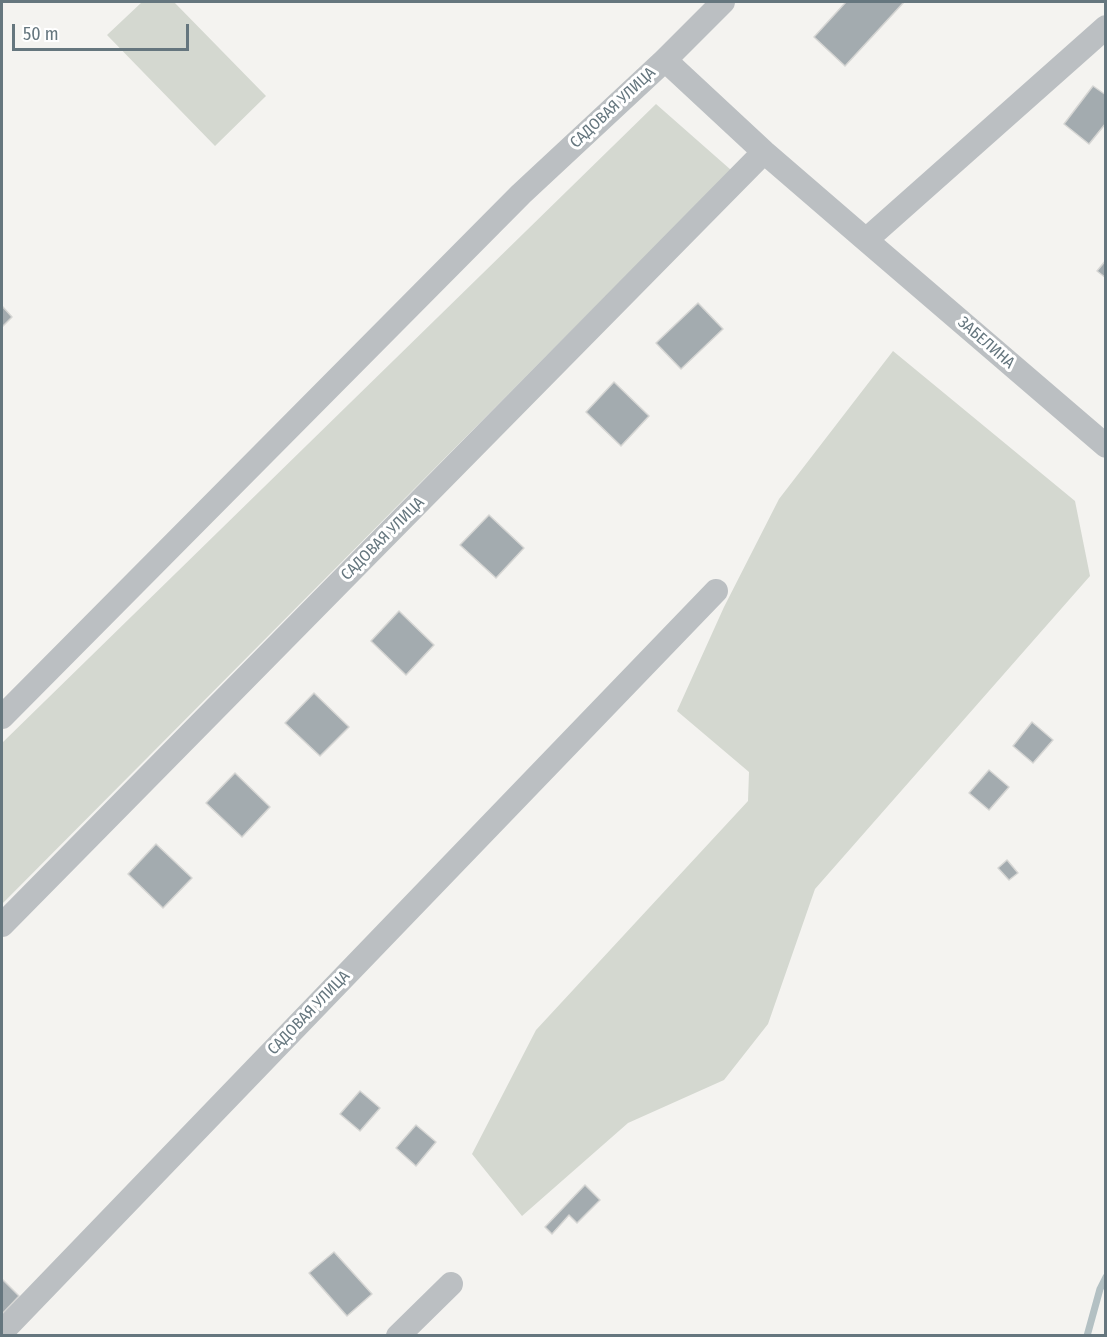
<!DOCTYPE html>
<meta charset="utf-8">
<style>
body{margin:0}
#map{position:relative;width:1107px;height:1337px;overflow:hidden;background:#f4f3f0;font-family:"Fira Sans Condensed",sans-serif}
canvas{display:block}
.frame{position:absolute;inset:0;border:3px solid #65767e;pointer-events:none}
.scale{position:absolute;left:12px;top:24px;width:177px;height:27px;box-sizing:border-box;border:3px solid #65767e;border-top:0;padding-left:8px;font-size:18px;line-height:21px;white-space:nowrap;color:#65767e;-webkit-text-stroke:4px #fff;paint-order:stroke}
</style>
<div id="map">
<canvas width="1107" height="1337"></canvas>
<div class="frame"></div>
<div class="scale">50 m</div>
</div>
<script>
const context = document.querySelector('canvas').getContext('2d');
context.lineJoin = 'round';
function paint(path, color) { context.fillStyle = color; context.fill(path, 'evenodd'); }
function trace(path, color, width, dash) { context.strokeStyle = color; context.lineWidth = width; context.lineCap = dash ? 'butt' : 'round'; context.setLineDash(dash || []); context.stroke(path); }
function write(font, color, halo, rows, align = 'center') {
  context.font = font + ' "Fira Sans Condensed",sans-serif'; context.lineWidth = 6; context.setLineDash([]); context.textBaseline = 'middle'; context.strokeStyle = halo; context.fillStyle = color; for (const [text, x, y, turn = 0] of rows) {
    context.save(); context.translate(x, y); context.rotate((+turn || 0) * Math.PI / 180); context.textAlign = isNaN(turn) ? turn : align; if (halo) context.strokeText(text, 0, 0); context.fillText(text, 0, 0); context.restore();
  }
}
paint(new Path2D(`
 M 142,2 L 174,2 L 266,96 L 215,146 L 107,35 Z
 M 656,104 L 731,170 L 2,904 L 2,743 Z
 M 893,351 L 1075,501 L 1090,576 L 815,889 L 768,1024 L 724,1080 L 628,1123 L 522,1216 L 472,1154 L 536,1030 L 748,801 L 749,772 L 677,711 L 724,607 L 779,499 Z`), '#d4d8d0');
trace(new Path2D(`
 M 1087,1336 L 1100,1289 L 1106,1277`), '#b3c0c3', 7);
const building = new Path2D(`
 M 846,2 L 904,2 L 845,66 L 814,37 Z
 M 1093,86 L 1106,95 L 1106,123 L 1089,144 L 1064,124 Z
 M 1106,260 L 1106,278 L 1097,271 Z
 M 698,303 L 723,329 L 681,369 L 656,343 Z
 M 2,306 L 12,317 L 2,327 Z
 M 614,382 L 649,416 L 621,446 L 586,412 Z
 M 489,515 L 524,548 L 496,578 L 460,545 Z
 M 399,611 L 434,645 L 406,675 L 371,641 Z
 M 314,693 L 349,727 L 320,756 L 285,723 Z
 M 1032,722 L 1053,740 L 1033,763 L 1013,746 Z
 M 989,770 L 1009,787 L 989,810 L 969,793 Z
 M 235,773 L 270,807 L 242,837 L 206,803 Z
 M 156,844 L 192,878 L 163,908 L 128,874 Z
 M 1007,860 L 1018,873 L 1009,880 L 998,868 Z
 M 360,1091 L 380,1108 L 360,1131 L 340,1114 Z
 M 416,1125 L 436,1142 L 416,1166 L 396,1148 Z
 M 585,1185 L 600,1200 L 577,1223 L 569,1215 L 552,1234 L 545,1227 Z
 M 334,1252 L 372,1294 L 347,1316 L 309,1273 Z
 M 2,1279 L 19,1296 L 2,1314 Z`);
paint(building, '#a3abaf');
trace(building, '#d5d5d3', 1.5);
trace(new Path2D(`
 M 665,60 L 764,152 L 866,240 L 1106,27
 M 866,240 L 1106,446
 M 2,717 L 521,194 L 665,60 L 723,2
 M 2,925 L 764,152
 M 2,1332 L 716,591
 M 398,1336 L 451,1284`), '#bbbfc2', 24);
write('16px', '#65767e', '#fff', [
 ["САДОВАЯ УЛИЦА",613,108,-43],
 ["ЗАБЕЛИНА",986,343,41],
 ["САДОВАЯ УЛИЦА",383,539,-45],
 ["САДОВАЯ УЛИЦА",309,1013,-46]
]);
</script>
